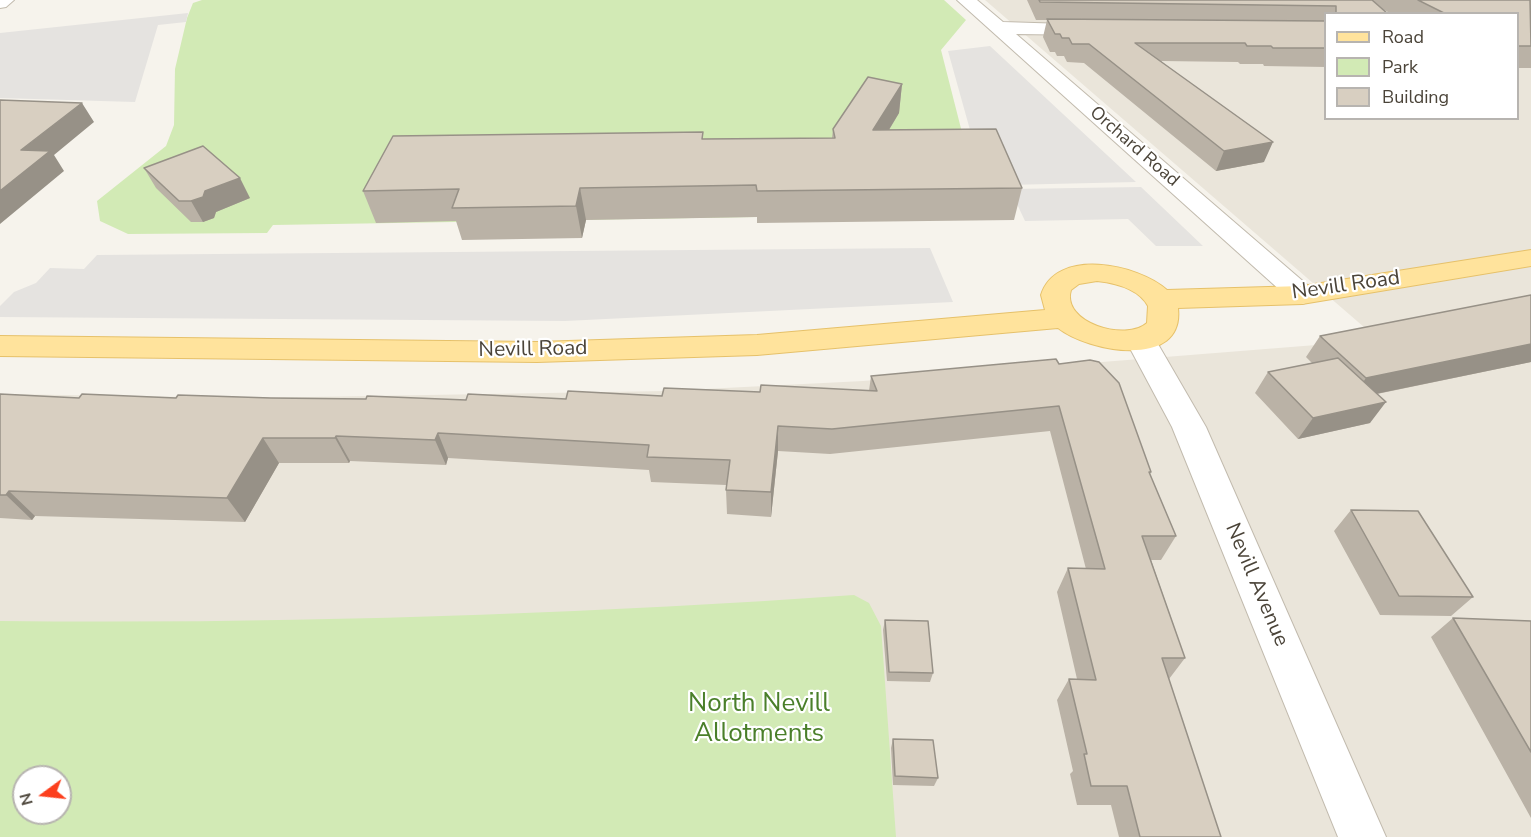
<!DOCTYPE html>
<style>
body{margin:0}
#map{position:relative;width:1531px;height:837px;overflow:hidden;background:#f6f3ec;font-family:"Nunito Sans",sans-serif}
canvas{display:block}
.legend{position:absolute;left:1324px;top:12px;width:195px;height:108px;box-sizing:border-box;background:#fff;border:2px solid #b7b4b0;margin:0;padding:8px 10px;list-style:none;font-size:18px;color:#4b4439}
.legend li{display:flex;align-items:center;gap:12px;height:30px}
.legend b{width:30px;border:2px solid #b7b4b0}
.north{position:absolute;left:12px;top:765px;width:60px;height:60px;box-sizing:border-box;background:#fff;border:2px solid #b7b4b0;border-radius:50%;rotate:255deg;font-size:16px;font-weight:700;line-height:24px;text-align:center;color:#4b4439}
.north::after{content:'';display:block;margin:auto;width:21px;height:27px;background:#fc3f1d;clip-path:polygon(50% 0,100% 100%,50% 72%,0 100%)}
</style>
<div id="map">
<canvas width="1531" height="837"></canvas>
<ul class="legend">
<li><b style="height:8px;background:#ffe39c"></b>Road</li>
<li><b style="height:16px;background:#d2eab5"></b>Park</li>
<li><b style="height:16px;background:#d8cfc1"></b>Building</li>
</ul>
<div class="north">N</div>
</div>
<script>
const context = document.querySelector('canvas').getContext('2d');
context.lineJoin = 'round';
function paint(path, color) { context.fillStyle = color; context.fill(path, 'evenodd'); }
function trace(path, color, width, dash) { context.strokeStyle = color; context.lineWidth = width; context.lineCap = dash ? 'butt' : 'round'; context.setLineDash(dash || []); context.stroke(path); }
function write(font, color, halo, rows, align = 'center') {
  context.font = font + ' "Nunito Sans",sans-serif'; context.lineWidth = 4.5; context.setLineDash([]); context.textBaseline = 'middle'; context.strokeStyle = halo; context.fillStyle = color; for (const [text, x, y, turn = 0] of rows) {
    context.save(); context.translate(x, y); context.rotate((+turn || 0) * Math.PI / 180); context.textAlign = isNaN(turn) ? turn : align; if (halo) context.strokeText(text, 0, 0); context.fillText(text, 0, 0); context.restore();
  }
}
paint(new Path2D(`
 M 985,0 L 1531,0 L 1511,13 L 1326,14 L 1326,118 L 1518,118 L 1518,37 L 1531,43 L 1531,837 L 0,837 L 0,394 L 249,398 L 665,391 L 863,381 L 1379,340 ZM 24,777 L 60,777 L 60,813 L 24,813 Z`), '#eae5da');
paint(new Path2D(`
 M 202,0 L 944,0 L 966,20 L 941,50 L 968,156 L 757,217 L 273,225 L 267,233 L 128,234 L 100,221 L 97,201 L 166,146 L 174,125 L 175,69 L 187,18 L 193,3 Z
 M 854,595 L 869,603 L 881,626 L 896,837 L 0,837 L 0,621 C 285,624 570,615 854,595 ZM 24,777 L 60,777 L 60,813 L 24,813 Z`), '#d2eab5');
paint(new Path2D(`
 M 188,13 L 186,22 L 158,25 L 135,102 L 0,98 L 0,33 Z
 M 990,46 L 1136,182 L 1007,185 L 977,155 L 948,51 Z
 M 1141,187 L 1203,246 L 1156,246 L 1128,219 L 1025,221 L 1010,189 Z
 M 930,248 L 953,302 L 565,321 L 0,317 L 0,306 L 14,292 L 36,283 L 50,268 L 84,269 L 97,255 Z`), '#e5e3e0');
const street = new Path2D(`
 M 0,0 L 14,0 L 6,7 L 0,8 Z
 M 957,0 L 977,0 L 1003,22 L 1097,25 L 1099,29 L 1097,33 L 1090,35 L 1016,34 L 1312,289 L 1316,295 L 1312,301 L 1302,304 L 1292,301 Z
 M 1140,329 L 1151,332 L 1206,427 L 1386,837 L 1338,837 L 1172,427 L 1125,339 L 1129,332 Z`);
const primary = new Path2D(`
 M 1531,250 L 1531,266 L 1302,304 L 1178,308 C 1185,370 1088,352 1058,328 L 757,355 L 537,362 L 0,356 L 0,336 L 537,342 L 757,335 L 1045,310 L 1041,295 C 1056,247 1138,264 1167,290 L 1302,286 ZM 1097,281 C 1115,283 1139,289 1148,306 L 1147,323 C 1126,342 1061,323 1071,290 L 1079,284 Z`);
trace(street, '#c2bbae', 2);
trace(primary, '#e6c16a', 2);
paint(street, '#fff');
paint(primary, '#ffe39c');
paint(new Path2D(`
 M 1027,0 L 1531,0 L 1531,68 L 1518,68 L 1518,14 L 1392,14 L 1382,9 L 1388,14 L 1326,14 L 1326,67 L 1264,66 L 1263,64 L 1240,64 L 1238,62 L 1161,61 L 1264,162 L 1216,171 L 1084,63 L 1067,62 L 1064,56 L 1057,56 L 1055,52 L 1050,52 L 1043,37 L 1047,20 L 1036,20 Z
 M 902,84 L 899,113 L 889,130 L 1022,188 L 1014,220 L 757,223 L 757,217 L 586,220 L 582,238 L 462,240 L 456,221 L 376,223 L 363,191 L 703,139 L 832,138 L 833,129 Z
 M 144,168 L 250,198 L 216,212 L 214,218 L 203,222 L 191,222 L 156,188 Z
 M 1531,295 L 1531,362 L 1377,394 L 1370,423 L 1298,439 L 1255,393 L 1268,372 L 1312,363 L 1306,357 L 1320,336 Z
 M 1059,364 L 1151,472 L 1150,474 L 1176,536 L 1161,560 L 1151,560 L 1185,658 L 1169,679 L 1221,837 L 1119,837 L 1111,805 L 1077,805 L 1070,774 L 1073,771 L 1057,700 L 1069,679 L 1077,679 L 1057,592 L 1068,568 L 1086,569 L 1050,431 L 830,454 L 778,451 L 771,517 L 727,514 L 726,490 L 726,485 L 651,482 L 649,470 L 448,458 L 446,465 L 350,461 L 349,463 L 279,463 L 245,522 L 35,516 L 32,520 L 0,518 L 0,394 L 79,398 L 466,400 L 566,399 L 760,392 L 869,391 L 871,376 Z
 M 1351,510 L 1473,597 L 1451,616 L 1380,615 L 1334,531 Z
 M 1453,618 L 1531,621 L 1531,818 L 1431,637 Z
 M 885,620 L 933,673 L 930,682 L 887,681 L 883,630 Z
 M 893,739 L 938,778 L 934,786 L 893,785 L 891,748 Z`), '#bab2a6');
paint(new Path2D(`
 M 902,84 L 899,113 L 870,161 L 873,130 Z
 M 82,103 L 94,122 L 54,155 L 64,171 L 0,224 L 0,191 L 21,150 Z
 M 1273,142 L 1264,162 L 1216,171 L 1224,151 Z
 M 240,178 L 250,198 L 216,212 L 214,218 L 203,222 L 191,201 L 205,191 Z
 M 580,188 L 586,220 L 582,238 L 576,206 Z
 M 1531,344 L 1531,362 L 1351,399 L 1366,378 Z
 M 1386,402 L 1370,423 L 1298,439 L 1313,418 Z
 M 778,426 L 778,451 L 771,517 L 771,492 Z
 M 438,433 L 448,458 L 446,465 L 435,440 Z
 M 336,436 L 350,461 L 349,463 L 335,438 Z
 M 263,438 L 279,463 L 245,522 L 227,498 Z
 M 9,491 L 35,516 L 32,520 L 6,495 Z`), '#979187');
const building = new Path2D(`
 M 1039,0 L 1372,0 L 1388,14 L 1336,14 L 1336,6 L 1040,2 Z
 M 1418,0 L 1530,0 L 1531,46 L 1518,46 L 1518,14 L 1446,14 Z
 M 1047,19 L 1326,21 L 1326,48 L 1273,48 L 1271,46 L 1247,46 L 1245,43 L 1135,43 L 1273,142 L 1224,151 L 1089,44 L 1072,44 L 1069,38 L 1062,38 L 1060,34 L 1055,34 Z
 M 868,77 L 902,84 L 873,130 L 996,129 L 1022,188 L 757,191 L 756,185 L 580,188 L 576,206 L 452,208 L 459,189 L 363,191 L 393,136 L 703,132 L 702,139 L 835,138 L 833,129 Z
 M 0,100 L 82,103 L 21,150 L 50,151 L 0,191 Z
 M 203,146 L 240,178 L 205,191 L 203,197 L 191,201 L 179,201 L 144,168 Z
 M 1531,295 L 1531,344 L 1366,378 L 1320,336 Z
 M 1338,358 L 1386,402 L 1313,418 L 1268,372 Z
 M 1056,359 L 1059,364 L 1090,360 L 1099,362 L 1119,383 L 1151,472 L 1149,472 L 1176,536 L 1142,536 L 1185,658 L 1162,658 L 1221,837 L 1140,837 L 1127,786 L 1091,786 L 1084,754 L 1087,754 L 1069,679 L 1096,680 L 1068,568 L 1105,569 L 1059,406 L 832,429 L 778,426 L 771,492 L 726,490 L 730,460 L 647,457 L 649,445 L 438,433 L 435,440 L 336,436 L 335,438 L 263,438 L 227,498 L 9,491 L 6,495 L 0,495 L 0,394 L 79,398 L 82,394 L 176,398 L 178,395 L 271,398 L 366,399 L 367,396 L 466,400 L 468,394 L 566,399 L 568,391 L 662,396 L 664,388 L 760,392 L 761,385 L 877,391 L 871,376 Z
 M 1351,510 L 1418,511 L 1473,597 L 1399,596 Z
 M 1453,618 L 1531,621 L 1531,752 Z
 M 885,620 L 928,621 L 933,673 L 889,672 Z
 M 893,739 L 933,740 L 938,778 L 895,776 Z`);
paint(building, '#d8cfc1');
trace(building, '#979187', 1.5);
write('18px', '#4b4439', '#fff', [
 ["Orchard Road",1134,147,41]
]);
write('21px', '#4b4439', '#fff', [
 ["Nevill Road",1346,286,-8],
 ["Nevill Road",533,350,-1],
 ["Nevill Avenue",1256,585,67]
]);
write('26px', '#4a7f2a', '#fff', [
 ["North Nevill",759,705],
 ["Allotments",759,735]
]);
</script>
